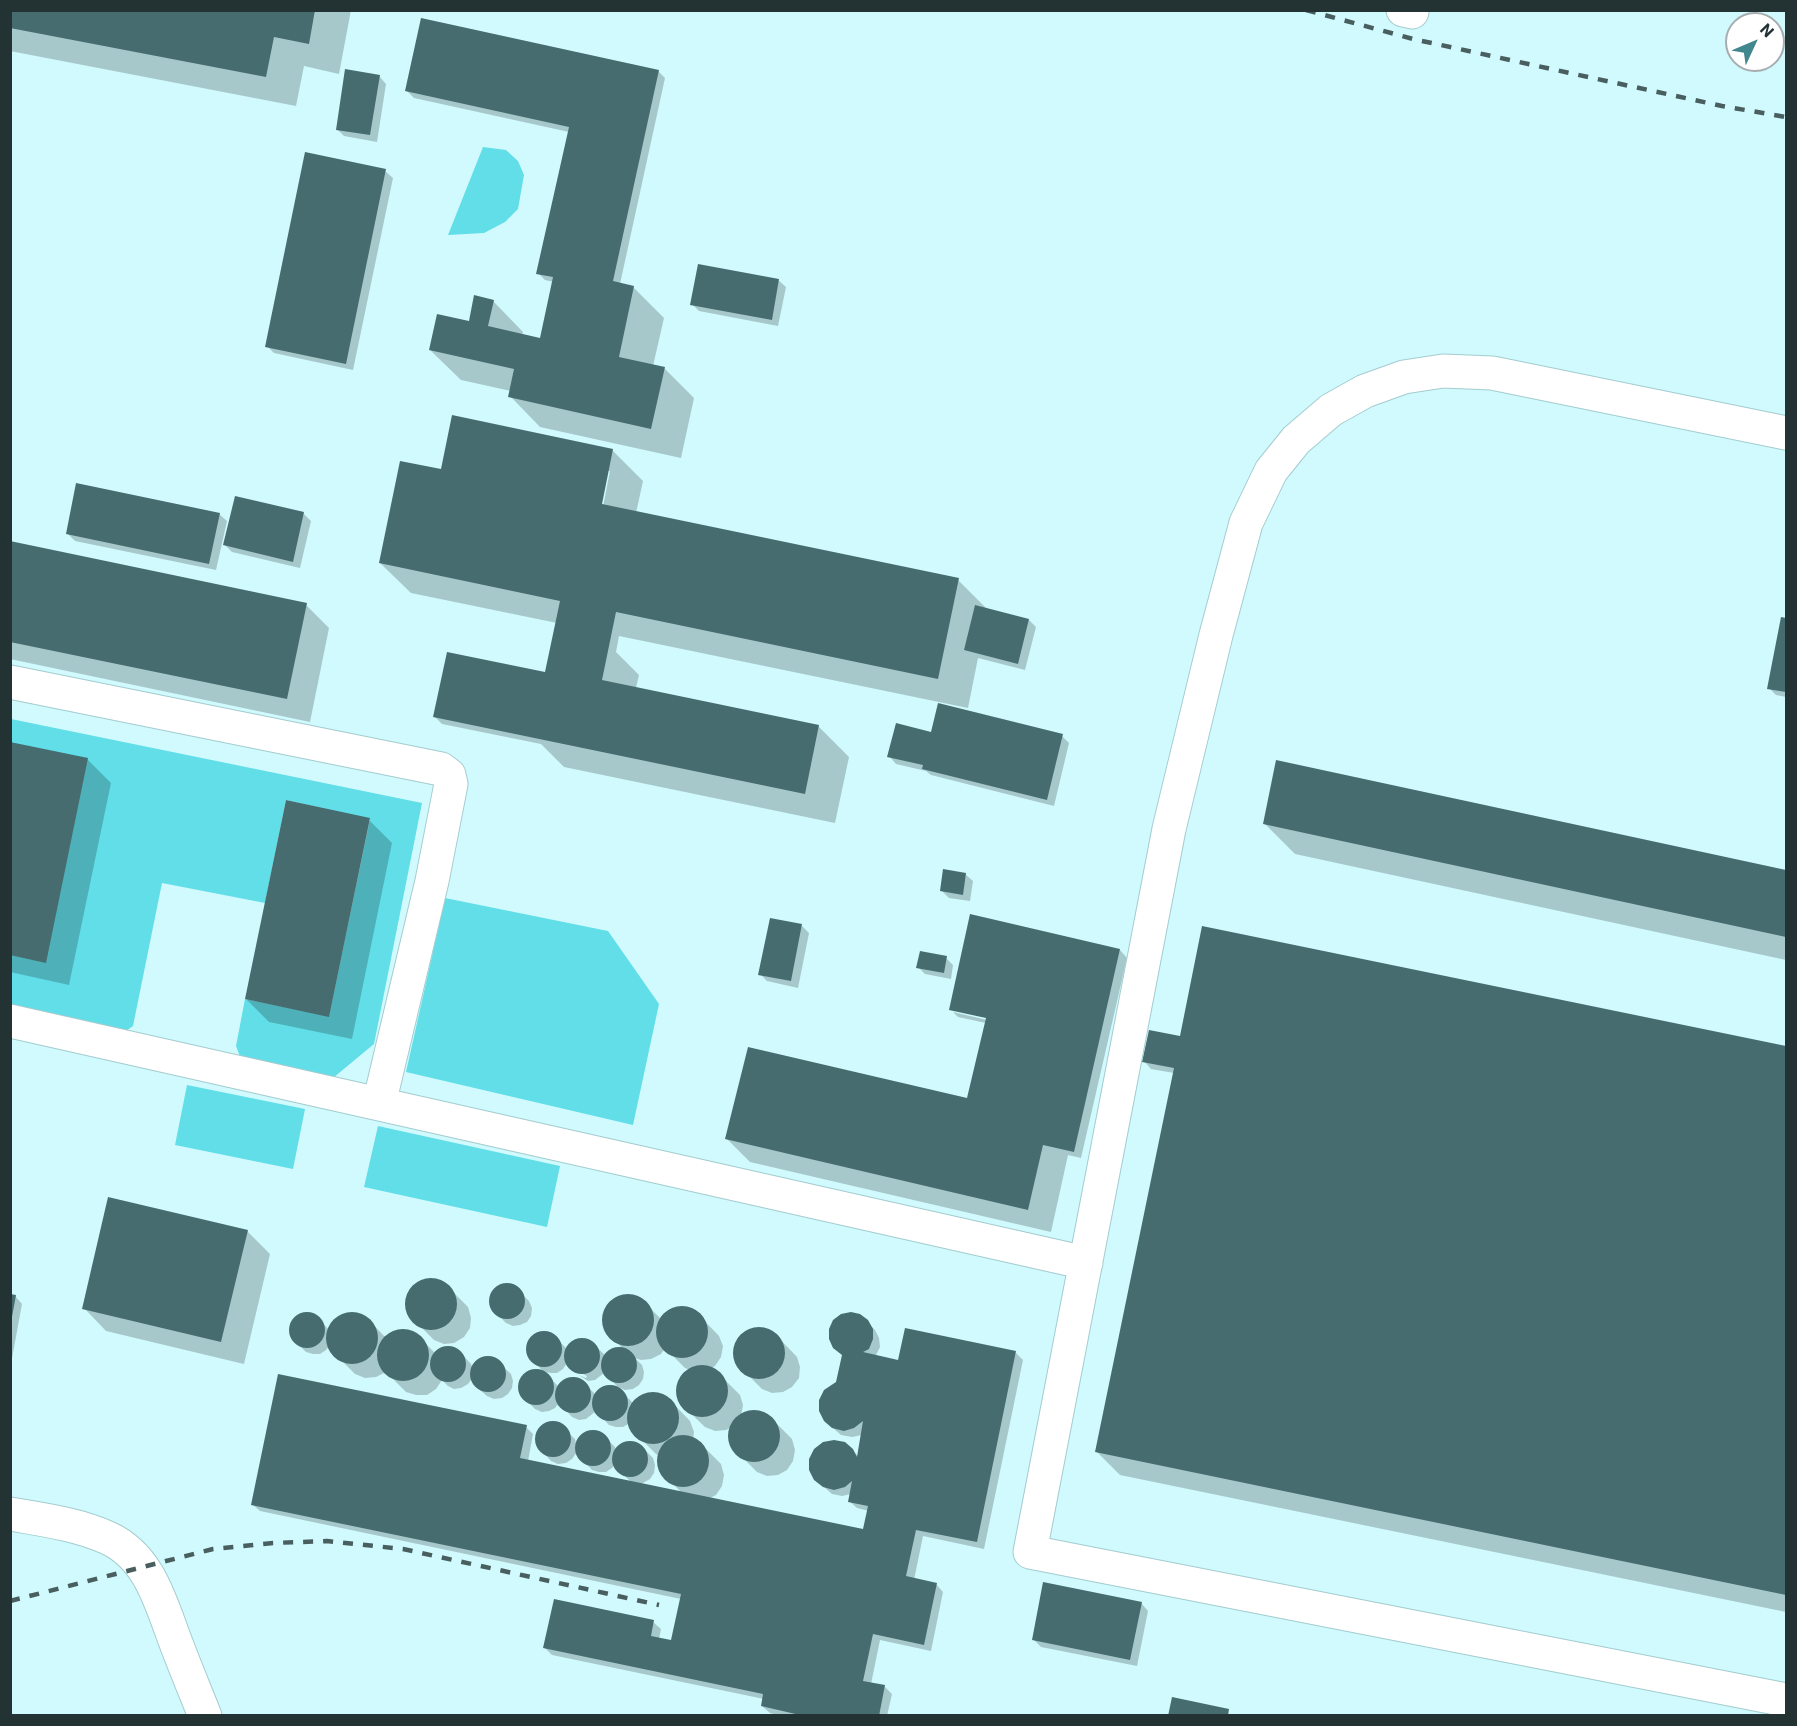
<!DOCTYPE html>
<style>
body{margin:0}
#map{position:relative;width:1797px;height:1726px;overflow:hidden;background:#d0fafe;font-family:Roboto,sans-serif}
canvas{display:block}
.frame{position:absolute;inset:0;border:12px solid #233334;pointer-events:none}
.north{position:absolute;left:1725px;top:12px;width:60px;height:60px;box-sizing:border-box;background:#fff;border:2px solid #a7adae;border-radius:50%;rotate:46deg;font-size:16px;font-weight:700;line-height:24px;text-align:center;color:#233334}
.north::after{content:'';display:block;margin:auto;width:21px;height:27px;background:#40888e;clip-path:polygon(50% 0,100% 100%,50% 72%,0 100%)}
</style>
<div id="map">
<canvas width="1797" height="1726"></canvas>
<div class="frame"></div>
<div class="north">N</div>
</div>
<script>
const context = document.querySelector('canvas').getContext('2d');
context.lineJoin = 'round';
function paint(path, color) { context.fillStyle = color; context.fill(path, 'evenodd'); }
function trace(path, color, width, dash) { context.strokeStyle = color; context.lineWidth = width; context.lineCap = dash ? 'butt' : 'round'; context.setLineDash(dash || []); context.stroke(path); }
paint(new Path2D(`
 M 483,147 L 506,150 L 518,161 L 524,175 L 518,209 L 505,222 L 484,233 L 448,235 Z
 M 11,719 L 422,803 L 374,1044 L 333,1078 L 241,1059 L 236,1046 L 245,999 L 329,1016 L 370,819 L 286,800 L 265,903 L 162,883 L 133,1026 L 123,1033 L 11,1009 Z
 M 445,898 L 608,931 L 659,1004 L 633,1125 L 406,1072 Z
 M 187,1085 L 305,1109 L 293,1169 L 175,1145 Z
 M 378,1126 L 560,1166 L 547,1227 L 364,1187 Z`), '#62dee8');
paint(new Path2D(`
 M 10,10 L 351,10 L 339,74 L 304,66 L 296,106 L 10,51 Z
 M 658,71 L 665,78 L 620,284 L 633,287 L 664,318 L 653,366 L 664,368 L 694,398 L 681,458 L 540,427 L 510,396 L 511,391 L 461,380 L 430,350 L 470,323 L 493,301 L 523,332 L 522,335 L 541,340 L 554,282 L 545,280 L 538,273 L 569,132 L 414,98 L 407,91 Z
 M 379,76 L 386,84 L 377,142 L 344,136 L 337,129 Z
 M 385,171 L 393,178 L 353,370 L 274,353 L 267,346 Z
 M 778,280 L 786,287 L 778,326 L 699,311 L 692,304 Z
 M 612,450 L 643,481 L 636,513 L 958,580 L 988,610 L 1029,620 L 1036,627 L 1025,670 L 978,658 L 968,708 L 619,636 L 616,652 L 639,675 L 636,688 L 818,726 L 849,757 L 835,823 L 564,767 L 541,744 L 442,724 L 434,716 L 547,674 L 557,623 L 411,593 L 380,563 L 442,471 ZM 607,471 L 610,471 L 602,512 L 599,511 Z
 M 219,514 L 227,521 L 216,570 L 75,541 L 67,533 Z
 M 304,514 L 311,521 L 300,568 L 232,552 L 225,545 Z
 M 10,542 L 306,605 L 329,628 L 310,722 L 10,659 Z
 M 1782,618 L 1786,619 L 1786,697 L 1776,695 L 1769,688 Z
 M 932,734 L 1062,736 L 1069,743 L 1054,806 L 931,775 L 926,771 L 896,764 L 889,756 Z
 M 10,743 L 88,760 L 111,783 L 69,985 L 10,972 Z
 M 1278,762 L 1786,872 L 1786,960 L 1295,854 L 1264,823 Z
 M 369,820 L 392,843 L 352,1039 L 269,1022 L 246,999 Z
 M 965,874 L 973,881 L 970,901 L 949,898 L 942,891 Z
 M 802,926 L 809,933 L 798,988 L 767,981 L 760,974 Z
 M 1203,928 L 1786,1048 L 1786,1612 L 1120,1475 L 1097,1452 L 1174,1073 L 1151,1069 L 1144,1061 L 1181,1038 Z
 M 1120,950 L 1127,958 L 1081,1158 L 1068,1155 L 1051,1232 L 750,1162 L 727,1139 L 968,1100 L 986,1023 L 958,1017 L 953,1012 L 987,1020 Z
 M 946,958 L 953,965 L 951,979 L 925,974 L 918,967 Z
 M 247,1231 L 270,1254 L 244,1364 L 106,1331 L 84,1308 Z
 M 434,1279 L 444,1283 L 468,1307 L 471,1318 L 470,1328 L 464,1337 L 454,1343 L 444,1344 L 434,1340 L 410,1316 L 407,1305 L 408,1295 L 414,1286 L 424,1280 Z
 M 509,1285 L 516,1288 L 529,1301 L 532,1308 L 531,1316 L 527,1322 L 520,1325 L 513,1326 L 506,1323 L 493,1310 L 491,1303 L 492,1295 L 495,1289 L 502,1286 Z
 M 631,1295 L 641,1299 L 661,1319 L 665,1314 L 674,1309 L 686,1308 L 696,1312 L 719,1336 L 723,1346 L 721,1357 L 715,1366 L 710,1369 L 716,1371 L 740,1395 L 743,1405 L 741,1416 L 747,1412 L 758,1412 L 768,1415 L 792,1439 L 795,1450 L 793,1461 L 787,1470 L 778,1475 L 767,1476 L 757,1472 L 733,1448 L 730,1438 L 732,1427 L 726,1430 L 715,1431 L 705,1427 L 681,1404 L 678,1393 L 680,1382 L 685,1373 L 690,1370 L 685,1368 L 665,1348 L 661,1354 L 651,1359 L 641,1360 L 635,1358 L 642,1365 L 644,1372 L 643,1379 L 639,1385 L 633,1389 L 625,1390 L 618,1387 L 604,1373 L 595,1380 L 588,1381 L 579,1375 L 586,1378 L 587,1376 L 573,1369 L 567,1363 L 563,1369 L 557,1373 L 550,1373 L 543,1371 L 530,1358 L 528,1350 L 529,1343 L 533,1337 L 539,1334 L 546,1333 L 553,1335 L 567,1349 L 571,1344 L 577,1340 L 584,1339 L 591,1342 L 606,1356 L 608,1353 L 614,1349 L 623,1349 L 607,1332 L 603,1322 L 605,1311 L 611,1302 L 620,1296 Z
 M 10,1296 L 15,1296 L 22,1304 L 10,1369 Z
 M 356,1313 L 366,1317 L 386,1338 L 396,1332 L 406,1331 L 417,1335 L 436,1354 L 443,1348 L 451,1347 L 458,1350 L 471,1364 L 473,1369 L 477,1362 L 483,1359 L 491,1358 L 497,1361 L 511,1374 L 513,1381 L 512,1388 L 508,1394 L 502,1398 L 494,1399 L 487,1396 L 479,1389 L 473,1377 L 468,1384 L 461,1388 L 454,1389 L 448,1386 L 442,1380 L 436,1389 L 427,1395 L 416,1395 L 406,1392 L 386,1372 L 376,1377 L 365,1378 L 355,1374 L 331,1350 L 330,1345 L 326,1350 L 320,1354 L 313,1354 L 306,1352 L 292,1338 L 290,1331 L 291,1324 L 295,1318 L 301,1314 L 309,1314 L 316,1316 L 329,1330 L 335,1320 L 345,1315 Z
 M 867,1322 L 875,1330 L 879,1338 L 880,1347 L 875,1357 L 899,1362 L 1016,1353 L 1023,1360 L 984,1549 L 923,1536 L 914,1580 L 936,1584 L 943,1592 L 931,1651 L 880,1640 L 871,1684 L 885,1687 L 892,1694 L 887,1716 L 780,1716 L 770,1713 L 762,1706 L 764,1699 L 552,1655 L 545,1648 L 653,1622 L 661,1629 L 659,1639 L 673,1642 L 681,1599 L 260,1511 L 252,1504 L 526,1427 L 533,1434 L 528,1461 L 631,1482 L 616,1467 L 615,1464 L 612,1468 L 606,1472 L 599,1472 L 592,1470 L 579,1456 L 577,1452 L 572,1459 L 566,1463 L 558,1464 L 551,1461 L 539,1448 L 536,1440 L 537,1433 L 541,1427 L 547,1423 L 555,1423 L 561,1426 L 575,1439 L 576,1444 L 581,1436 L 588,1432 L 595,1431 L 602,1434 L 615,1447 L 616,1451 L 619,1446 L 626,1443 L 633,1442 L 640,1445 L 653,1458 L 655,1465 L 654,1473 L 650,1479 L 641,1484 L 681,1492 L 662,1473 L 659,1463 L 660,1456 L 656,1454 L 632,1430 L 630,1423 L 623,1427 L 616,1427 L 609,1425 L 596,1411 L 586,1419 L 579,1420 L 572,1417 L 559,1403 L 555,1408 L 549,1411 L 542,1412 L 535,1409 L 522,1396 L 520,1389 L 521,1381 L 525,1375 L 531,1372 L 539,1371 L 546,1374 L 559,1387 L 562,1383 L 568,1379 L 575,1379 L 582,1381 L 596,1395 L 598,1391 L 605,1387 L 612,1387 L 619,1389 L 634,1404 L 636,1400 L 646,1394 L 657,1393 L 667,1397 L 690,1421 L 694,1432 L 693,1439 L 697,1440 L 721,1464 L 724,1475 L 722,1486 L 716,1495 L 710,1498 L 865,1530 L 869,1511 L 857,1508 L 849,1501 L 851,1494 L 842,1496 L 832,1494 L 815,1479 L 852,1450 L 859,1457 L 862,1435 L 852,1437 L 841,1435 L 833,1428 L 837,1383 Z
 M 763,1328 L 773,1332 L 797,1357 L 800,1367 L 799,1378 L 792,1387 L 783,1392 L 772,1393 L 762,1389 L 738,1365 L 735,1355 L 736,1344 L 742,1335 L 752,1330 Z
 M 1141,1603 L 1148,1611 L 1137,1666 L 1041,1647 L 1033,1639 Z`), '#0003');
paint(new Path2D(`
 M 10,10 L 315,10 L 309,44 L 274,37 L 266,77 L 10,28 Z
 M 421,18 L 659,70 L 613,281 L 634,286 L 619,357 L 665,367 L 651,429 L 508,397 L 514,369 L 429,350 L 437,314 L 469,321 L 474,295 L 494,300 L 488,326 L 540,338 L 553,277 L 536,274 L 569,127 L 405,91 Z
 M 345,69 L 380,75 L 370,135 L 336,130 Z
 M 305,152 L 386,169 L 346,364 L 265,347 Z
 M 698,264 L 779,279 L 772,320 L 690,305 Z
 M 452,415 L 613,449 L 602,504 L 959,578 L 938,679 L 616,612 L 602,680 L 819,725 L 805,794 L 433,717 L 447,652 L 545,672 L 560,601 L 379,563 L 400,461 L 441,469 Z
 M 76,483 L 220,513 L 209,564 L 66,534 Z
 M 235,496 L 304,512 L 293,562 L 223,545 Z
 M 10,541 L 307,603 L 287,699 L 10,642 Z
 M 975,605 L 1029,619 L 1018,664 L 964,650 Z
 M 1781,617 L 1786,618 L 1786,692 L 1767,689 Z
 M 938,703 L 1063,734 L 1047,800 L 922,769 L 923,765 L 887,757 L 896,723 L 931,732 Z
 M 10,742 L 88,758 L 46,963 L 10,955 Z
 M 1276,760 L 1786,870 L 1786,937 L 1263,824 Z
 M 286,800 L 370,818 L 329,1017 L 245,999 Z
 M 943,869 L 966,873 L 963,895 L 940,891 Z
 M 970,914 L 1120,949 L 1074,1152 L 1043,1145 L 1028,1210 L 725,1139 L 748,1047 L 967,1098 L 986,1018 L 949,1010 Z
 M 770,918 L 802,924 L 791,981 L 758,975 Z
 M 1202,926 L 1786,1046 L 1786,1595 L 1095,1452 L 1174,1068 L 1142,1062 L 1149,1030 L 1180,1036 Z
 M 920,951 L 947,956 L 944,973 L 916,968 Z
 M 108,1197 L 248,1230 L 221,1342 L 82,1309 Z
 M405 1304a26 26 0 1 1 52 0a26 26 0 1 1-52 0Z
 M489 1301a18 18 0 1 1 36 0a18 18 0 1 1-36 0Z
 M 10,1294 L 16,1295 L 12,1317 L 10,1317 Z
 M602 1320a26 26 0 1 1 52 0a26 26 0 1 1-52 0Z
 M656 1332a26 26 0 1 1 52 0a26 26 0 1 1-52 0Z
 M 851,1312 L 860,1314 L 868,1320 L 873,1329 L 873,1339 L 869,1349 L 863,1352 L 898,1360 L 905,1328 L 1016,1351 L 977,1542 L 916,1530 L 906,1576 L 937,1583 L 924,1645 L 873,1634 L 863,1681 L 885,1685 L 879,1716 L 804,1716 L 761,1706 L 763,1694 L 543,1648 L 554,1599 L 654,1620 L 651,1636 L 671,1640 L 681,1594 L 251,1505 L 278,1374 L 527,1425 L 520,1458 L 863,1529 L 868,1506 L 848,1502 L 852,1481 L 845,1487 L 834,1490 L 823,1487 L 814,1480 L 809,1470 L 809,1459 L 814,1449 L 823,1442 L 834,1440 L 845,1442 L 853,1449 L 857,1457 L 863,1421 L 854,1428 L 844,1431 L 832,1428 L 824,1421 L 819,1411 L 819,1400 L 824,1390 L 836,1382 L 842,1355 L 833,1348 L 829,1339 L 829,1329 L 833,1320 L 841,1314 Z
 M289 1330a18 18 0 1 1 36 0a18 18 0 1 1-36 0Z
 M326 1338a26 26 0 1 1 52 0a26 26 0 1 1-52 0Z
 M733 1353a26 26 0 1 1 52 0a26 26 0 1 1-52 0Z
 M377 1355a26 26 0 1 1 52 0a26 26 0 1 1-52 0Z
 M526 1349a18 18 0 1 1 36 0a18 18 0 1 1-36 0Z
 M564 1356a18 18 0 1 1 36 0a18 18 0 1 1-36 0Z
 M430 1364a18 18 0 1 1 36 0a18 18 0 1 1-36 0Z
 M601 1365a18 18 0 1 1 36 0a18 18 0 1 1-36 0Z
 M470 1374a18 18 0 1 1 36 0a18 18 0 1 1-36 0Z
 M676 1391a26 26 0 1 1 52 0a26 26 0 1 1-52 0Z
 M518 1387a18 18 0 1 1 36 0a18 18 0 1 1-36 0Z
 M555 1395a18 18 0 1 1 36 0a18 18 0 1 1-36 0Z
 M592 1403a18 18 0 1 1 36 0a18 18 0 1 1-36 0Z
 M627 1418a26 26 0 1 1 52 0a26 26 0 1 1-52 0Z
 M728 1436a26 26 0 1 1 52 0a26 26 0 1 1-52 0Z
 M535 1439a18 18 0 1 1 36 0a18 18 0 1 1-36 0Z
 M575 1448a18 18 0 1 1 36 0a18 18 0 1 1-36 0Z
 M657 1461a26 26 0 1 1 52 0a26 26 0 1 1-52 0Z
 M612 1459a18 18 0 1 1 36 0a18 18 0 1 1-36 0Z
 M 1043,1582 L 1142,1602 L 1130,1660 L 1032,1640 Z
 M 1172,1697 L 1229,1709 L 1228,1716 L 1168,1716 Z`), '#466c6f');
const minor = new Path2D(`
 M 1403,10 L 1412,12
 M 1786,433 L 1492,373 L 1443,371 L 1404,377 L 1365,391 L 1331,410 L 1296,440 L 1271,471 L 1246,523 L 1216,635 L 1169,829 L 1030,1552 L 1786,1700
 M 10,682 L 441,769 L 449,775 L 451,784 L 432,881 L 379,1104
 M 10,1021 L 1086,1263
 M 10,1514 C 44,1520 77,1524 108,1538 C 150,1557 161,1604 176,1643 C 185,1667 195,1691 205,1716`);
trace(minor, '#a4cccf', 35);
trace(minor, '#fff', 33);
trace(new Path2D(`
 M 1306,10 L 1413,39 L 1722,106 L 1786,117
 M 10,1601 L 213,1549 L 273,1543 L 327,1541 L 403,1549 L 659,1605`), '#485e5f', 4.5, [10, 10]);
</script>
